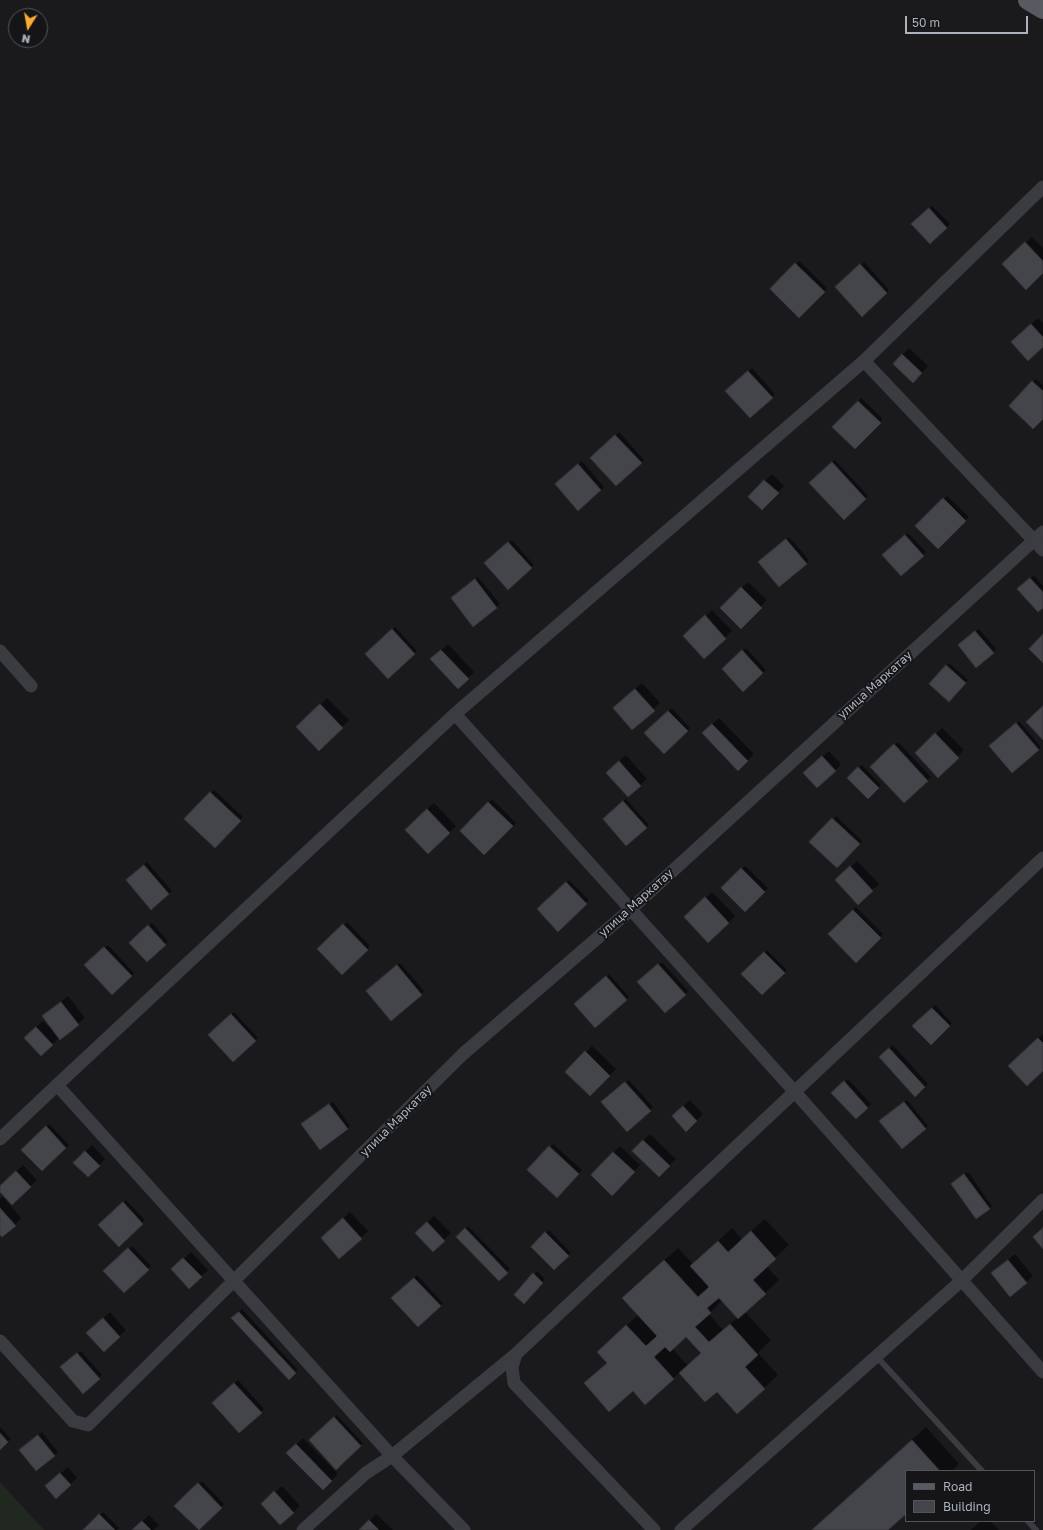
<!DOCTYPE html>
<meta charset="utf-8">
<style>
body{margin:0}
#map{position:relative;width:1043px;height:1530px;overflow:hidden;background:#1a1a1d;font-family:"Golos Text",sans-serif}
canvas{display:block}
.legend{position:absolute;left:905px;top:1470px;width:130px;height:52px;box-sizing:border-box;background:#151518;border:1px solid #51545a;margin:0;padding:5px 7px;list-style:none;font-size:12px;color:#acb2bd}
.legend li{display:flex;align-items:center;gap:8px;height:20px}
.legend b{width:20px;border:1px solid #51545a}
.north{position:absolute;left:8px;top:8px;width:40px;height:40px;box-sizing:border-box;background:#151518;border:1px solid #51545a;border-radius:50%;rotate:191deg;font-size:11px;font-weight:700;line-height:16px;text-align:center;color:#acb2bd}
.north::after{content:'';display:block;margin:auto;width:14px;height:18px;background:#fcab33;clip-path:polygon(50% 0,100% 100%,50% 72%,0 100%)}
.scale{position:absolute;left:905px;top:16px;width:123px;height:18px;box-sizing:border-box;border:2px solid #acb2bd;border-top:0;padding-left:5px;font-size:12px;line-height:14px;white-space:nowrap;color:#acb2bd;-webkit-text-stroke:3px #151518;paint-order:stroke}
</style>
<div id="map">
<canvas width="1043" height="1530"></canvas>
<ul class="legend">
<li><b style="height:5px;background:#575a61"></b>Road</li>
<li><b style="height:11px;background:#44454a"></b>Building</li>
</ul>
<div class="north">N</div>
<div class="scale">50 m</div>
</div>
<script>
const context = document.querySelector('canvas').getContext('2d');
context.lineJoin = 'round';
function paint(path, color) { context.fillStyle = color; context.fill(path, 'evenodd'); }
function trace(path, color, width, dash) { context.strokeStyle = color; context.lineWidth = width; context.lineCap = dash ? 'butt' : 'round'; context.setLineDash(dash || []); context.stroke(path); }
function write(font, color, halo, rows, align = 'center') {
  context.font = font + ' "Golos Text",sans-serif'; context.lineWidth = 4; context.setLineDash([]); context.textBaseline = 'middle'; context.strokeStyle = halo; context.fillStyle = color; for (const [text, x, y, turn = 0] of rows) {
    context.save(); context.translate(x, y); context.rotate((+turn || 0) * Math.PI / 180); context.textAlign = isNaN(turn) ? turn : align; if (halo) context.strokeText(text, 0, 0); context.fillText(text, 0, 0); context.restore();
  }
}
paint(new Path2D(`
 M 0,1482 L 44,1530 L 0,1530 Z`), '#202820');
paint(new Path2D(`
 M 932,206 L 950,224 L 930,243 L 912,224 Z
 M 1032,237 L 1043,248 L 1043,272 L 1010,258 Z
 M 799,261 L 827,288 L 799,316 L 771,289 Z
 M 864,262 L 889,290 L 862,315 L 836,287 Z
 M 1038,318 L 1043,323 L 1043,346 L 1019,335 Z
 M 909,348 L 928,366 L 920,375 L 902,355 Z
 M 752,368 L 775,394 L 772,397 L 727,391 Z
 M 1036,379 L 1043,385 L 1043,418 L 1010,406 Z
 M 861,398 L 883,419 L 855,447 L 834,426 Z
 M 619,432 L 644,460 L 616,485 L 591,458 Z
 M 835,460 L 868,496 L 844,519 L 811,483 Z
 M 582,461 L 604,487 L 601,490 L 559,481 Z
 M 772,474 L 784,486 L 762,509 L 749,497 Z
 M 947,496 L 969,517 L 938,547 L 917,526 Z
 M 908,533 L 926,552 L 923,555 L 886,552 Z
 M 789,537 L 809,560 L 806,563 L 763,560 Z
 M 512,540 L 534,565 L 508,589 L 485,563 Z
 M 1034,575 L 1043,586 L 1043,606 L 1021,586 Z
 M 478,577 L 500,604 L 473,625 L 455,595 Z
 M 748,582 L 767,600 L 741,627 L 721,608 Z
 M 712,610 L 732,631 L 704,657 L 691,630 Z
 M 395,627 L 417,651 L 388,677 L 366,654 Z
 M 979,629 L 996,649 L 993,652 L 962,643 Z
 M 448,644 L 474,672 L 468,678 L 431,659 Z
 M 746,648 L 766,670 L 743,690 L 723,669 Z
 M 949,663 L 968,680 L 949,701 L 930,684 Z
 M 642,683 L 660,703 L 632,729 L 621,702 Z
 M 327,698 L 349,720 L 319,750 L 297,727 Z
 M 672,708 L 690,728 L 664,753 L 645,733 Z
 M 719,718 L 754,754 L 738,770 L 703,733 Z
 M 1019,721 L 1041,747 L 1038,750 L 993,743 Z
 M 942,728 L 964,750 L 938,776 L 916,753 Z
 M 898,742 L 931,777 L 904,802 L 871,767 Z
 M 829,751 L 841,764 L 835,771 L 811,767 Z
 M 626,755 L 647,779 L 628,796 L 614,766 Z
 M 862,765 L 881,785 L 868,798 L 849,778 Z
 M 214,790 L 243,817 L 215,847 L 186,819 Z
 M 492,799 L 516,823 L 484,854 L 461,831 Z
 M 626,799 L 649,825 L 646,827 L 607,816 Z
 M 434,803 L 456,826 L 428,853 L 412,823 Z
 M 836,816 L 862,841 L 837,867 L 811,842 Z
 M 857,861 L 879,884 L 858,903 L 837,880 Z
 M 147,862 L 172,891 L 152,908 L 130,877 Z
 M 745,866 L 768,888 L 745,911 L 723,888 Z
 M 569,880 L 589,900 L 558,930 L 538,909 Z
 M 712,892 L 735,916 L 709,942 L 685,918 Z
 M 856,907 L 883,934 L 856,961 L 829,934 Z
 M 347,922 L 370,946 L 342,973 L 319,949 Z
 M 152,923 L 168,941 L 147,961 L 131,943 Z
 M 108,945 L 134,973 L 112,993 L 86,965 Z
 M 767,950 L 787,970 L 762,994 L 743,974 Z
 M 662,962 L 688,991 L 666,1012 L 639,982 Z
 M 400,963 L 424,991 L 421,994 L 370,988 Z
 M 609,974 L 629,997 L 626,999 L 578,1001 Z
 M 68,996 L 85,1018 L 60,1039 L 59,1038 L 41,1055 L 25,1038 L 43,1021 L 49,1027 L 50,1026 L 43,1017 Z
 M 935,1005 L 952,1023 L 931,1044 L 914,1026 Z
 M 234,1012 L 258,1038 L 233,1061 L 209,1035 Z
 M 1043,1034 L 1043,1069 L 1009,1066 Z
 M 893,1045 L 928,1084 L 915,1095 L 880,1057 Z
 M 592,1046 L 616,1069 L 590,1095 L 566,1072 Z
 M 848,1079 L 871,1104 L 856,1118 L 833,1093 Z
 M 629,1080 L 653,1107 L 650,1110 L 606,1100 Z
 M 690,1100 L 703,1114 L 696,1121 L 679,1110 Z
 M 907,1100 L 928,1126 L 925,1128 L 884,1118 Z
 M 333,1102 L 350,1126 L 347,1129 L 306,1121 Z
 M 49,1124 L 69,1145 L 42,1170 L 22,1150 Z
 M 650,1134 L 676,1159 L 659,1176 L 633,1151 Z
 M 553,1144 L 582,1170 L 557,1196 L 529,1170 Z
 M 92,1145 L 105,1159 L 88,1176 L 74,1163 Z
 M 620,1146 L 640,1165 L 612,1194 L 592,1175 Z
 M 23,1165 L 37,1180 L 12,1204 L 0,1191 L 0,1187 Z
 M 968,1172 L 992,1206 L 989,1209 L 955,1181 Z
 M 3,1197 L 21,1218 L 15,1225 L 0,1234 L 0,1199 Z
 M 126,1200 L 145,1220 L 119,1245 L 99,1225 Z
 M 350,1212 L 368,1231 L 340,1257 L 329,1232 Z
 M 434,1216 L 451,1233 L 433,1251 L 416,1233 Z
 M 765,1219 L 789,1245 L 766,1266 L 779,1280 L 745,1312 L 771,1340 L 758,1353 L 778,1375 L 764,1388 L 717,1391 L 705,1401 L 680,1372 L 645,1404 L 633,1389 L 585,1383 L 607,1362 L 598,1352 L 638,1315 L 623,1298 L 637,1285 L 678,1248 L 693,1264 L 732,1228 L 742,1239 ZM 722,1300 L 738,1317 L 723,1330 L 709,1314 ZM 686,1335 L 701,1353 L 688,1366 L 672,1348 Z
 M 468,1226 L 510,1269 L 499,1280 L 457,1237 Z
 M 549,1230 L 571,1253 L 554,1269 L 532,1247 Z
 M 132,1246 L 151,1266 L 124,1292 L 105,1271 Z
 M 191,1252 L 208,1270 L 189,1287 L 179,1263 Z
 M 1015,1254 L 1033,1276 L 1026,1282 L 992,1273 Z
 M 537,1271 L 545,1279 L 524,1303 L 515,1295 Z
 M 417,1275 L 443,1303 L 418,1326 L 393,1298 Z
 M 242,1309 L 298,1370 L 289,1379 L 233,1318 Z
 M 110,1312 L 126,1330 L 104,1350 L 94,1326 Z
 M 81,1351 L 102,1375 L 83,1392 L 65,1365 Z
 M 238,1380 L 264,1409 L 239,1432 L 213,1403 Z
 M 337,1415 L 363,1443 L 336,1468 L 310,1440 Z
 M 0,1427 L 11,1439 L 0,1448 Z
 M 926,1427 L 959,1464 L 952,1471 L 906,1471 L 906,1513 L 887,1530 L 812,1530 Z
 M 42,1432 L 58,1452 L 36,1470 L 23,1447 Z
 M 303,1438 L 338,1474 L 323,1489 L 288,1453 Z
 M 68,1467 L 77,1478 L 56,1497 L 53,1480 Z
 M 202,1481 L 224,1504 L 198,1529 L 176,1506 Z
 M 282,1486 L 300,1506 L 281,1524 L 269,1497 Z
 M 103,1512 L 119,1528 L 117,1530 L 85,1530 Z
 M 376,1514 L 393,1530 L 361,1530 Z
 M 149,1515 L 159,1525 L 154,1530 L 133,1530 Z
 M 981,1521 L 990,1521 L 999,1530 L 971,1530 Z`), '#0007');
const building = new Path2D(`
 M 929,208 L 947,228 L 930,244 L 911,224 Z
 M 1025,242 L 1043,261 L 1043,273 L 1026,290 L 1002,264 Z
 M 795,263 L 825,292 L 799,318 L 770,289 Z
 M 860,264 L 887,293 L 862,317 L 835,287 Z
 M 1031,324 L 1043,337 L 1043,347 L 1028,361 L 1011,342 Z
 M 902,354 L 922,373 L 913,383 L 893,364 Z
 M 748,371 L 773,398 L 750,418 L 725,391 Z
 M 1032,381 L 1043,391 L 1043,419 L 1033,429 L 1009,406 Z
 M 858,401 L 881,423 L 855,449 L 832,427 Z
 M 615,435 L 642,463 L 616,486 L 590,458 Z
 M 832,462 L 866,499 L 844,520 L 809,483 Z
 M 578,464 L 601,490 L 578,511 L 555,484 Z
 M 764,480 L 779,493 L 762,510 L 748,497 Z
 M 943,498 L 966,521 L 938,549 L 915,526 Z
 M 905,535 L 924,556 L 901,576 L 882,555 Z
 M 786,539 L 807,564 L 779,587 L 758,562 Z
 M 508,542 L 532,568 L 508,590 L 484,563 Z
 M 1030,578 L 1043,592 L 1043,608 L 1038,612 L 1017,589 Z
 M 475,579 L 497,608 L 473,627 L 451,598 Z
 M 741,587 L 762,608 L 741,629 L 720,608 Z
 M 705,615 L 726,639 L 704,659 L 683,636 Z
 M 392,629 L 415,654 L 388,679 L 365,654 Z
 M 975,631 L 994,653 L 976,668 L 958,645 Z
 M 1043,634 L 1043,663 L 1029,649 Z
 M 441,650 L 469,679 L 458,689 L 430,659 Z
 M 742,650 L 763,673 L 743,692 L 722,669 Z
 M 946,665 L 966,683 L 949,702 L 929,684 Z
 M 635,689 L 655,711 L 632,730 L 613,708 Z
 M 320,704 L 343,728 L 319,751 L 296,727 Z
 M 1043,706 L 1043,740 L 1026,722 Z
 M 668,711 L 688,731 L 664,754 L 644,733 Z
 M 1016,723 L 1039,750 L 1012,773 L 989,746 Z
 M 712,724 L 748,761 L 738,771 L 702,733 Z
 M 935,733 L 959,758 L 938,778 L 915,753 Z
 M 894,744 L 928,781 L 904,803 L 870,767 Z
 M 822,756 L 836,771 L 817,788 L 803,773 Z
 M 619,761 L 641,786 L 628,797 L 606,773 Z
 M 858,767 L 879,788 L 868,799 L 847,778 Z
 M 210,792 L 241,821 L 215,848 L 184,819 Z
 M 623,801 L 647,828 L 626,846 L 603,819 Z
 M 488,802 L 513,826 L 484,855 L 460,831 Z
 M 427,809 L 450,833 L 428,854 L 405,830 Z
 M 832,818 L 860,844 L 837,868 L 809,842 Z
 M 144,865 L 169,894 L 151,910 L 126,880 Z
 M 850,866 L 873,891 L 858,905 L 835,880 Z
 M 741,868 L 765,892 L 745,912 L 721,888 Z
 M 566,882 L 587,904 L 558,932 L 537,909 Z
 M 705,897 L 729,923 L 708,943 L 684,917 Z
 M 853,910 L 881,938 L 856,963 L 828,934 Z
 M 343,924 L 368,950 L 342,975 L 317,949 Z
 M 148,925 L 166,945 L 147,962 L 129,943 Z
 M 104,947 L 132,976 L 112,995 L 84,965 Z
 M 764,952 L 785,973 L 762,995 L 741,974 Z
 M 658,964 L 686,995 L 665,1013 L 637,982 Z
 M 397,965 L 422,995 L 391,1021 L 366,991 Z
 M 606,976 L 627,1000 L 595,1028 L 574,1004 Z
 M 61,1002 L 79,1025 L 60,1040 L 42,1016 Z
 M 932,1008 L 950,1026 L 931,1045 L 912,1026 Z
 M 231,1014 L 256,1041 L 233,1062 L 208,1035 Z
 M 36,1027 L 53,1045 L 41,1056 L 24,1038 Z
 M 1038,1038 L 1043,1043 L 1043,1071 L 1027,1086 L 1008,1066 Z
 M 889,1048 L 925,1087 L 915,1097 L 879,1057 Z
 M 585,1051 L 610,1076 L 590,1096 L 565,1072 Z
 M 844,1081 L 868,1108 L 856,1119 L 831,1093 Z
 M 625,1082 L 651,1111 L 627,1132 L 601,1102 Z
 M 904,1102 L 926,1129 L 902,1149 L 879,1121 Z
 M 329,1104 L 348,1129 L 320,1150 L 301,1124 Z
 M 683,1106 L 697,1121 L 686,1132 L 672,1116 Z
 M 46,1126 L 66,1148 L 42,1171 L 21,1150 Z
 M 643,1140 L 670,1166 L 659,1177 L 632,1151 Z
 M 549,1146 L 579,1174 L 557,1198 L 527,1170 Z
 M 85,1151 L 100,1166 L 88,1177 L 73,1163 Z
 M 613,1152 L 635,1172 L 612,1196 L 591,1175 Z
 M 16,1171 L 31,1187 L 12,1205 L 0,1192 L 0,1186 Z
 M 964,1174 L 990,1209 L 976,1219 L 951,1184 Z
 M 123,1202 L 143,1224 L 119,1247 L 98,1225 Z
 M 0,1208 L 16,1226 L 2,1237 L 0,1235 Z
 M 343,1218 L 362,1239 L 339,1259 L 321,1238 Z
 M 427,1222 L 445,1241 L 433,1252 L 415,1233 Z
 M 465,1228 L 508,1273 L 499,1281 L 456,1237 Z
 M 1043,1228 L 1043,1249 L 1033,1237 Z
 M 751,1231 L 776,1259 L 753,1280 L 766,1294 L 738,1319 L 719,1298 L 707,1308 L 711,1313 L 695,1327 L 709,1342 L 730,1324 L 758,1355 L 745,1367 L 765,1389 L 737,1414 L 717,1392 L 705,1402 L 679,1373 L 701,1353 L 686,1337 L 670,1352 L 665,1347 L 654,1357 L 674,1379 L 645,1405 L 633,1391 L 609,1412 L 584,1383 L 607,1363 L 597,1352 L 626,1325 L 646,1346 L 657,1336 L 622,1298 L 664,1260 L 698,1297 L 709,1287 L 690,1266 L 718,1241 L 728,1252 Z
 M 545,1232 L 569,1256 L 554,1270 L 531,1247 Z
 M 128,1248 L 149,1270 L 124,1293 L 103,1271 Z
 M 183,1258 L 202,1277 L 189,1289 L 171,1269 Z
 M 1008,1260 L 1027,1283 L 1010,1297 L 991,1273 Z
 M 533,1273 L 543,1283 L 524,1304 L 514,1295 Z
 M 414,1278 L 441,1306 L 418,1327 L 391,1298 Z
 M 239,1312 L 296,1373 L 289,1380 L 231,1318 Z
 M 103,1318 L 120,1337 L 104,1352 L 86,1333 Z
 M 77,1353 L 100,1379 L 83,1394 L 60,1367 Z
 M 234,1383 L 262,1413 L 239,1433 L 212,1403 Z
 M 334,1417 L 361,1446 L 336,1470 L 309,1440 Z
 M 0,1433 L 8,1442 L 0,1450 Z
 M 38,1435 L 55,1456 L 36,1471 L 19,1450 Z
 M 912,1440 L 940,1471 L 906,1471 L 906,1514 L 888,1530 L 812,1530 Z
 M 296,1444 L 332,1481 L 323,1490 L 286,1453 Z
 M 60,1473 L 71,1485 L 56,1499 L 45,1486 Z
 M 198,1483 L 222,1508 L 199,1530 L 174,1506 Z
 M 274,1491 L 294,1513 L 280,1525 L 261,1504 Z
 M 99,1514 L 115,1530 L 83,1530 Z
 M 369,1520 L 379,1530 L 359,1530 Z
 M 142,1521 L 151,1530 L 132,1530 Z`);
paint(building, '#44454a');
trace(building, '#343439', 1);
trace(new Path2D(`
 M 876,1356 L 982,1471
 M 1028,1521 L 1036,1530`), '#3b3c42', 6);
trace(new Path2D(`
 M 864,361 L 1043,550
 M 0,651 L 31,686
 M 455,714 L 794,1091 L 1043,1372
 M 0,1139 L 57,1085
 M 0,1341 L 73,1421 L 88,1425 L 463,1054 L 631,909 L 1043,532
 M 516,1354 L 392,1456 L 57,1085 L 455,714 L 864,361 L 1043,187
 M 303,1530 L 366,1473 L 392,1456 L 464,1530
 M 654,1530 L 514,1383 L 512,1367 L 516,1354 L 1043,858
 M 681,1530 L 961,1281 L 1043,1200`), '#3b3c42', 13);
trace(new Path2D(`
 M 1028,0 L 1043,9`), '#575a61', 20);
write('12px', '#acb2bd', '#151518', [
 ["улица Маркатау",875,685,-42],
 ["улица Маркатау",636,903,-42],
 ["улица Маркатау",396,1121,-45]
]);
</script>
